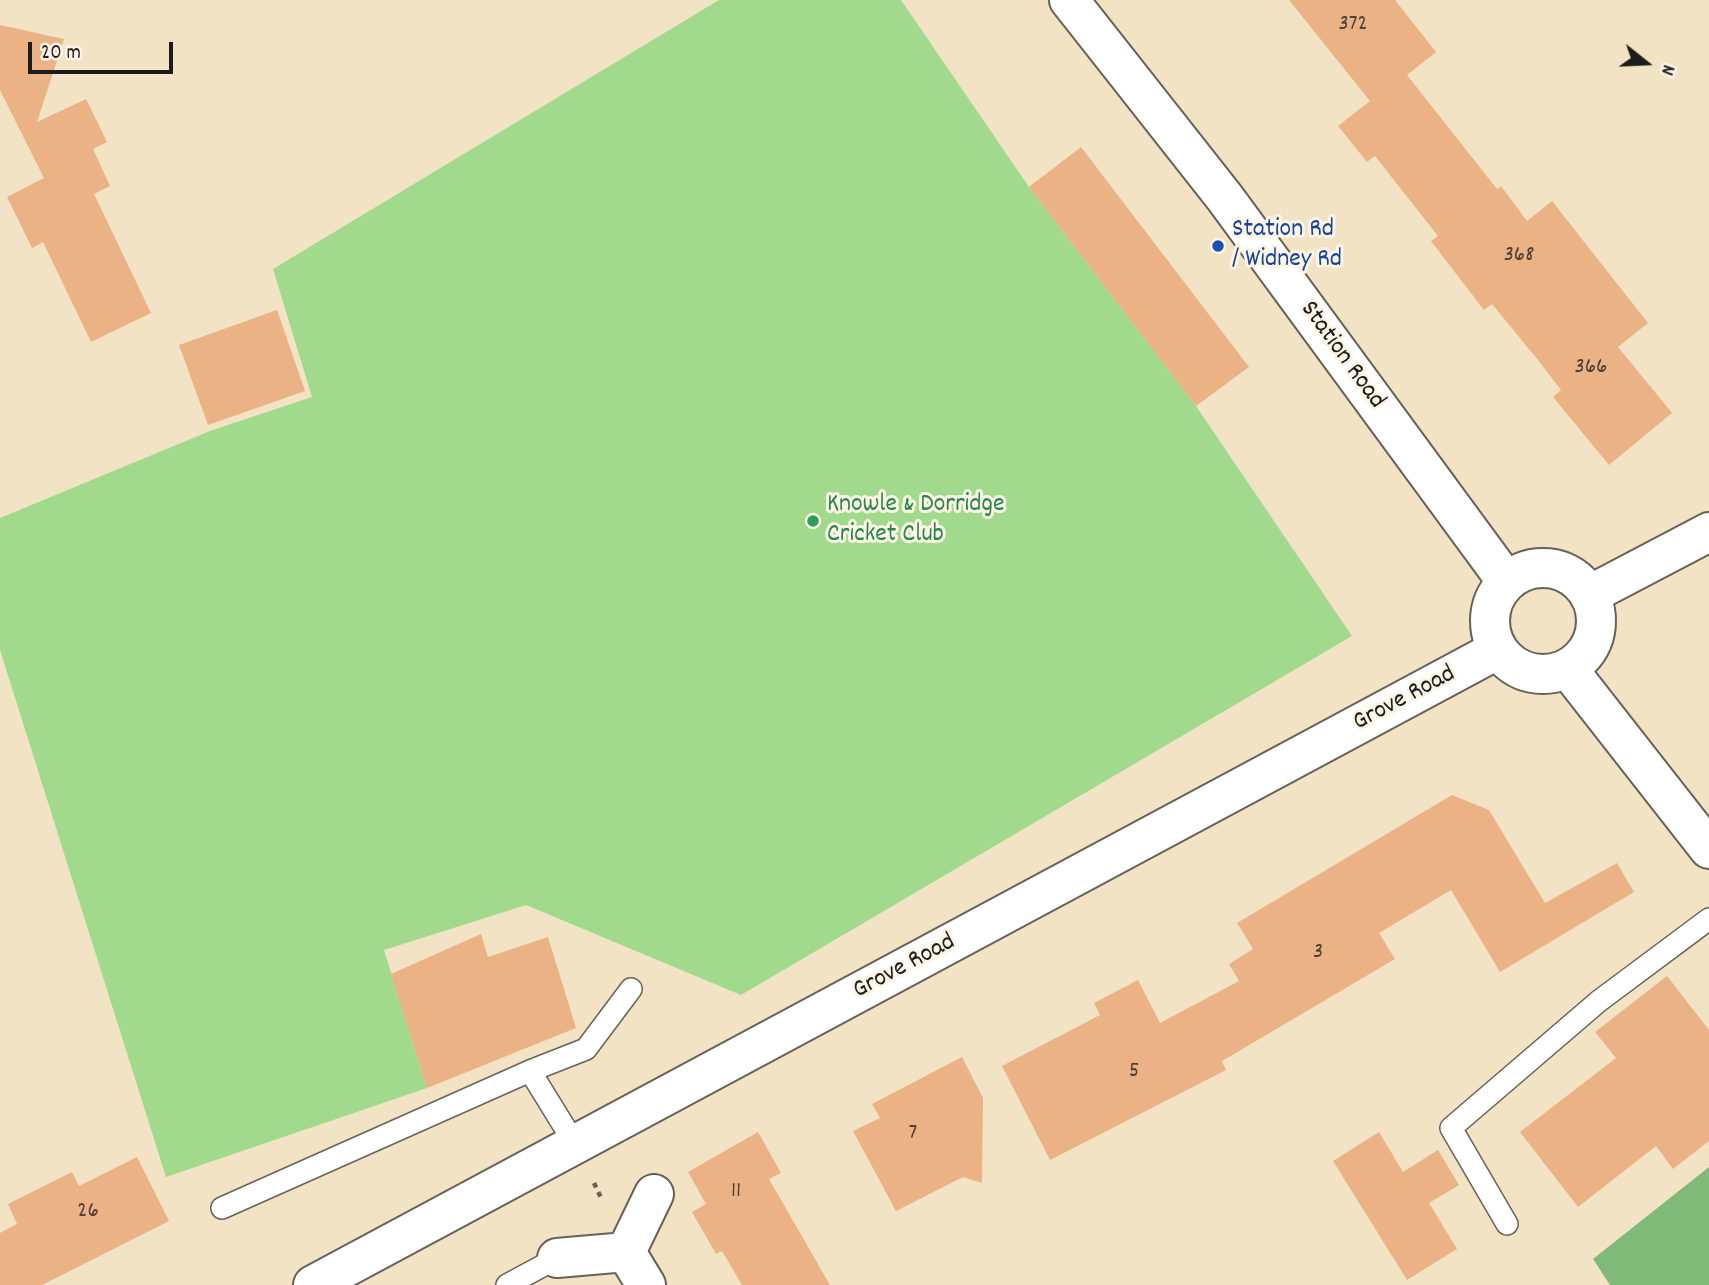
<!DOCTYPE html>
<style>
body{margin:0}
#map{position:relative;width:1709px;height:1285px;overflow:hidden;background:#f2e3c5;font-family:Dekko,sans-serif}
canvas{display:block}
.north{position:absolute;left:1611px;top:28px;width:70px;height:70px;-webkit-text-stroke:5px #fcf5e5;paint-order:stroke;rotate:108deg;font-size:19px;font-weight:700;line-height:28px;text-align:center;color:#1c1c1c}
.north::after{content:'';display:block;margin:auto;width:24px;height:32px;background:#1c1c1c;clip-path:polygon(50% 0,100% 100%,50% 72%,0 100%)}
.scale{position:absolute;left:28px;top:42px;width:145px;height:32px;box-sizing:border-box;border:4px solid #1c1c1c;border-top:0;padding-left:9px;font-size:21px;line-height:24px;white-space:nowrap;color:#1c1c1c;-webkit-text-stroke:5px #fcf5e5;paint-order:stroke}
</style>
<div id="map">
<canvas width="1709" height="1285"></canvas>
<div class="north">N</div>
<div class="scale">20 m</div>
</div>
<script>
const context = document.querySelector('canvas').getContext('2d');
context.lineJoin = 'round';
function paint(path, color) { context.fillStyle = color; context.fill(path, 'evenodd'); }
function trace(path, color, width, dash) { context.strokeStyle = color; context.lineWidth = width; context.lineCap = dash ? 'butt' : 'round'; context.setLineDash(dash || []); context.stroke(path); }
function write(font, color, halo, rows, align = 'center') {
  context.font = font + ' Dekko,sans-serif'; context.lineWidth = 6; context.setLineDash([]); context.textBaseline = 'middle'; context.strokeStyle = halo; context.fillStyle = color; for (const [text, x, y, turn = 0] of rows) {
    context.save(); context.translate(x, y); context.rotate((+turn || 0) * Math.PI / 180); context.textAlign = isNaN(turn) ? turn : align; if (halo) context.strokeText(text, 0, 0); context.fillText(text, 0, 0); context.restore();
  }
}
paint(new Path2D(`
 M 719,0 L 901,0 L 1029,187 L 1196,406 L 1352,636 L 741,995 L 526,905 L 384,950 L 427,1088 L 166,1177 L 0,650 L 0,518 L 210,431 L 312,397 L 273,269 Z`), '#a1da8c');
paint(new Path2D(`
 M 1709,1167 L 1709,1285 L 1610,1285 L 1593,1259 Z`), '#80ba78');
paint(new Path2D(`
 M 1289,0 L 1395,0 L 1436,52 L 1407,75 L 1497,189 L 1501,186 L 1527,221 L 1552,201 L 1648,323 L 1618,347 L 1672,413 L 1609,465 L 1553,397 L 1561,390 L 1538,360 L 1492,304 L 1484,310 L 1431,241 L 1438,236 L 1375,156 L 1367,162 L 1338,126 L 1370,101 Z
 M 0,25 L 64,39 L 37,122 L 86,99 L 107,142 L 93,149 L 110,186 L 94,194 L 151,313 L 91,342 L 43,242 L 32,248 L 7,197 L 44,178 L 0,90 Z
 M 1081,147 L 1249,367 L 1196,406 L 1029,187 Z
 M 277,310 L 305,391 L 208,425 L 179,345 Z
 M 1452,795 L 1489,810 L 1545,903 L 1617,863 L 1634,892 L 1500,972 L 1451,890 L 1379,933 L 1395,959 L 1222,1061 L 1226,1070 L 1050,1160 L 1002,1066 L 1100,1015 L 1094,1003 L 1138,980 L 1160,1023 L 1239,981 L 1229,964 L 1253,949 L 1237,923 Z
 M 481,934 L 488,957 L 548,937 L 576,1028 L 427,1088 L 391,974 Z
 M 1667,976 L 1709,1030 L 1709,1141 L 1673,1169 L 1656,1146 L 1578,1207 L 1520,1132 L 1616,1058 L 1595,1032 Z
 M 962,1057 L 983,1098 L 982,1183 L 963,1177 L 896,1211 L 853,1131 L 880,1118 L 872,1104 Z
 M 758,1132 L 781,1173 L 769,1179 L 830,1285 L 742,1285 L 722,1251 L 716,1254 L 692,1212 L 706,1204 L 688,1172 Z
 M 1379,1132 L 1403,1172 L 1438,1150 L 1459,1185 L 1429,1203 L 1457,1249 L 1407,1280 L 1333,1161 Z
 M 137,1157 L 169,1221 L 42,1285 L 0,1285 L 0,1233 L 17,1224 L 8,1204 L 72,1172 L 79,1186 Z`), '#ebb285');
const service = new Path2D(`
 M 530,1071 L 586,1049 L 631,989
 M 222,1208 L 530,1071 L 575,1144
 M 1507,1224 L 1451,1128 L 1599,1001 L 1709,919
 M 507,1285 L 557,1258`);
const minor = new Path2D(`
 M 626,1252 L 646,1285
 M 557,1258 L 626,1252 L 654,1194
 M 313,1285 L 1497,650`);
const tertiary = new Path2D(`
 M 1589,595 L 1709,532`);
const secondary = new Path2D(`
 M 1069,0 L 1225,198 L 1507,582
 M1490 621a53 53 0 1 1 106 0a53 53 0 1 1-106 0Z
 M 1568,669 L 1709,849`);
trace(service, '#676257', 24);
trace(minor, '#676257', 42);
trace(tertiary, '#676257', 42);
trace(secondary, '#676257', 42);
trace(new Path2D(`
 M 594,1183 L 602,1200`), '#676257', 4.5, [5, 5]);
trace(service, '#fff', 21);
trace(minor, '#fff', 38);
trace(tertiary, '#fff', 38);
trace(secondary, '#fff', 38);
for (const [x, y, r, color] of [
 [1218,246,7,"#1a4fb4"],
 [813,521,7,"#2e9e5b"]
]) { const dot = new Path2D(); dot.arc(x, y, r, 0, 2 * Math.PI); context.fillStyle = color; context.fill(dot); trace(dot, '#fcf5e5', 2.5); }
write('23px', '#504236', null, [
 ["372",1353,26],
 ["368",1519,257],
 ["366",1591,369],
 ["3",1318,954],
 ["5",1134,1073],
 ["7",913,1135],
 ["11",736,1193],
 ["26",88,1213]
]);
write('26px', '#164399', '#fcf5e5', [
 ["Station Rd",1232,231],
 ["/ Widney Rd",1232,261]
], 'left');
write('26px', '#1c1c1c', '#fcf5e5', [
 ["Station Road",1341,356,54],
 ["Grove Road",1405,700,-28],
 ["Grove Road",905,968,-28]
]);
write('26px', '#27864d', '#fcf5e5', [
 ["Knowle & Dorridge",827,506],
 ["Cricket Club",827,536]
], 'left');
</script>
